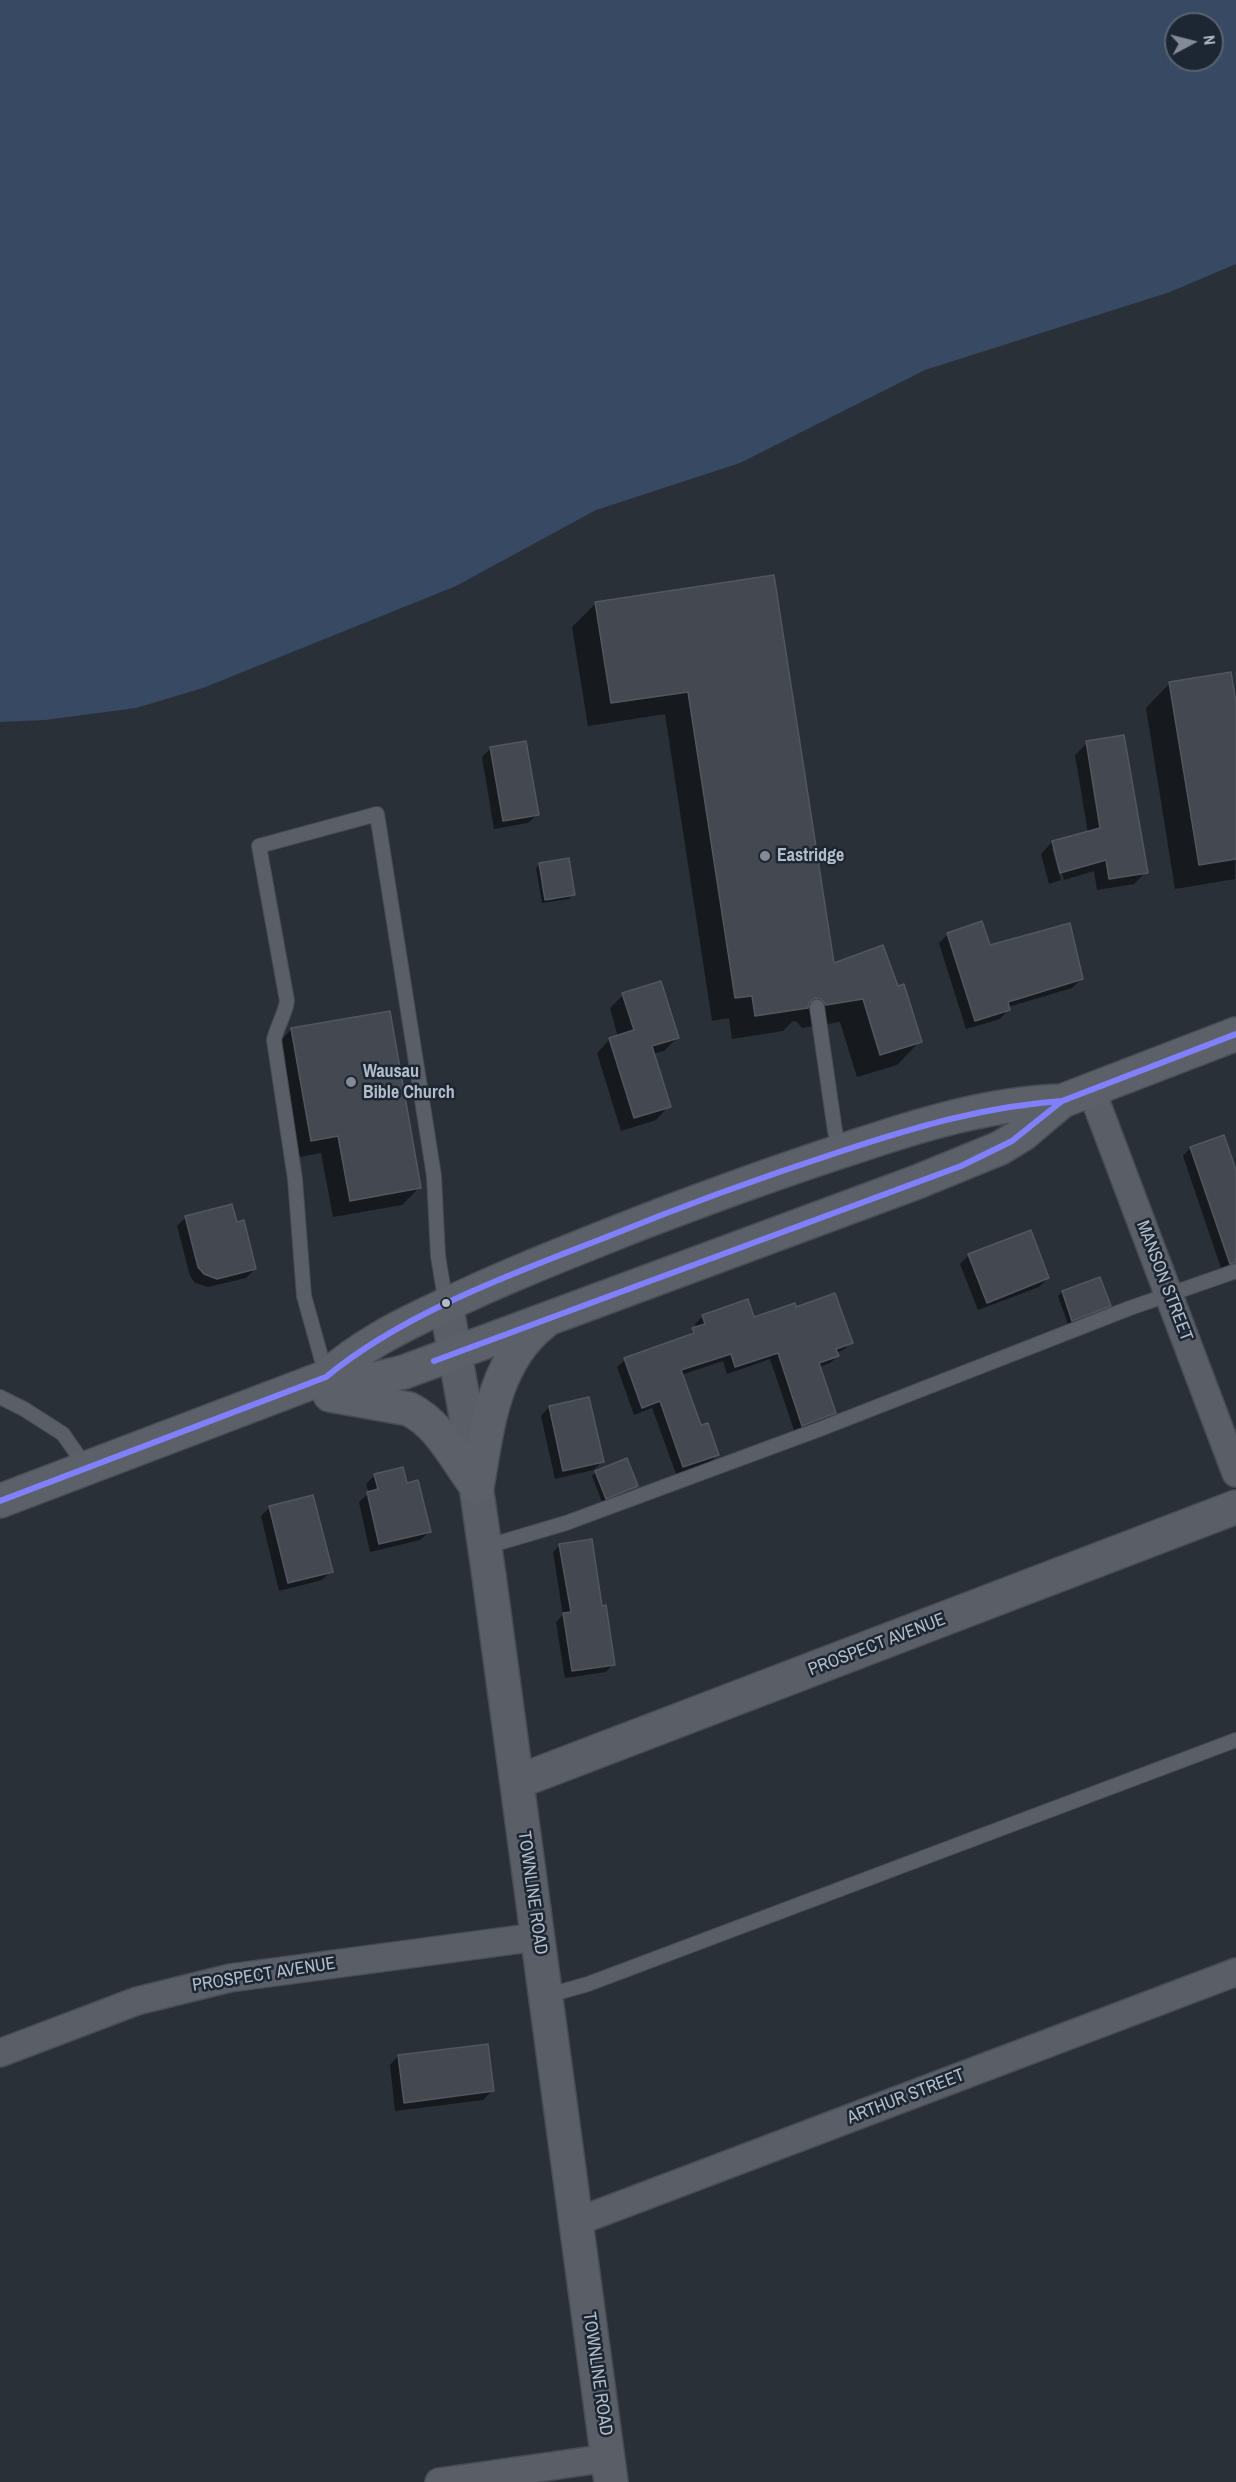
<!DOCTYPE html>
<style>
body{margin:0}
#map{position:relative;width:1236px;height:2482px;overflow:hidden;background:#2a3038;font-family:"Archivo Narrow",sans-serif}
canvas{display:block}
.north{position:absolute;left:1164px;top:12px;width:60px;height:60px;box-sizing:border-box;background:#1d2633;border:2px solid #59626f;border-radius:50%;rotate:83deg;font-size:16px;font-weight:700;line-height:24px;text-align:center;color:#b4bcc9}
.north::after{content:'';display:block;margin:auto;width:21px;height:27px;background:#848b96;clip-path:polygon(50% 0,100% 100%,50% 72%,0 100%)}
</style>
<div id="map">
<canvas width="1236" height="2482"></canvas>
<div class="north">N</div>
</div>
<script>
const context = document.querySelector('canvas').getContext('2d');
context.lineJoin = 'round';
function paint(path, color) { context.fillStyle = color; context.fill(path, 'evenodd'); }
function trace(path, color, width, dash) { context.strokeStyle = color; context.lineWidth = width; context.lineCap = dash ? 'butt' : 'round'; context.setLineDash(dash || []); context.stroke(path); }
function write(font, color, halo, rows, align = 'center') {
  context.font = font + ' "Archivo Narrow",sans-serif'; context.lineWidth = 5; context.setLineDash([]); context.textBaseline = 'middle'; context.strokeStyle = halo; context.fillStyle = color; for (const [text, x, y, turn = 0] of rows) {
    context.save(); context.translate(x, y); context.rotate((+turn || 0) * Math.PI / 180); context.textAlign = isNaN(turn) ? turn : align; if (halo) context.strokeText(text, 0, 0); context.fillText(text, 0, 0); context.restore();
  }
}
paint(new Path2D(`
 M 0,0 L 1236,0 L 1236,264 L 1170,292 L 925,370 L 740,463 L 596,510 L 456,586 L 203,688 L 136,708 L 45,720 L 0,722 ZM 1176,24 L 1212,24 L 1212,60 L 1176,60 Z`), '#384963');
paint(new Path2D(`
 M 772,576 L 832,965 L 897,988 L 920,1041 L 897,1065 L 857,1077 L 840,1022 L 802,1028 L 797,1022 L 793,1021 L 783,1031 L 732,1039 L 729,1018 L 712,1021 L 665,714 L 588,726 L 572,627 L 595,604 Z
 M 1170,683 L 1236,712 L 1235,879 L 1175,889 L 1146,708 Z
 M 1087,743 L 1146,872 L 1134,884 L 1097,890 L 1094,871 L 1064,880 L 1055,848 L 1052,848 L 1061,880 L 1049,884 L 1041,854 L 1052,842 L 1088,833 L 1075,755 Z
 M 491,748 L 537,815 L 528,823 L 494,829 L 482,757 Z
 M 540,864 L 573,895 L 569,899 L 542,903 L 536,868 Z
 M 948,934 L 989,947 L 1081,979 L 1072,988 L 1008,1007 L 1008,1010 L 1000,1019 L 966,1029 L 939,943 Z
 M 623,995 L 678,1037 L 664,1051 L 653,1054 L 669,1106 L 656,1120 L 621,1131 L 597,1053 L 610,1039 L 618,1037 L 610,1008 Z
 M 292,1029 L 419,1188 L 402,1205 L 333,1217 L 321,1153 L 294,1158 L 274,1047 Z
 M 1223,1137 L 1236,1175 L 1236,1262 L 1221,1268 L 1183,1156 L 1190,1148 Z
 M 186,1217 L 236,1224 L 255,1269 L 246,1278 L 208,1287 L 195,1283 L 190,1276 L 177,1226 Z
 M 969,1255 L 1048,1278 L 1039,1287 L 978,1310 L 960,1264 Z
 M 1100,1279 L 1109,1305 L 1105,1309 L 1068,1324 L 1058,1296 L 1062,1292 Z
 M 795,1309 L 851,1343 L 843,1350 L 836,1353 L 838,1356 L 830,1363 L 819,1367 L 835,1413 L 827,1420 L 795,1433 L 770,1359 L 727,1374 L 723,1361 L 681,1375 L 700,1427 L 718,1454 L 710,1462 L 676,1474 L 652,1408 L 634,1415 L 617,1367 L 625,1360 L 685,1338 L 697,1328 L 695,1324 L 703,1316 L 753,1319 Z
 M 549,1407 L 602,1462 L 593,1470 L 555,1479 L 541,1416 Z
 M 596,1472 L 636,1485 L 632,1489 L 602,1502 L 592,1476 Z
 M 375,1475 L 406,1485 L 429,1532 L 420,1540 L 370,1552 L 359,1502 L 369,1493 L 366,1484 Z
 M 312,1497 L 331,1571 L 322,1580 L 279,1591 L 261,1516 L 269,1508 Z
 M 560,1545 L 601,1607 L 613,1664 L 606,1672 L 565,1678 L 556,1622 L 563,1615 L 553,1552 Z
 M 398,2056 L 492,2091 L 483,2100 L 395,2111 L 390,2065 Z`), '#0007');
const building = new Path2D(`
 M 774,575 L 834,963 L 883,945 L 898,986 L 904,984 L 922,1042 L 880,1055 L 863,999 L 826,1005 L 821,999 L 815,998 L 809,1003 L 808,1008 L 755,1016 L 752,996 L 735,998 L 688,692 L 611,703 L 595,602 Z
 M 1231,672 L 1236,702 L 1236,859 L 1199,865 L 1169,682 Z
 M 1124,735 L 1148,873 L 1109,879 L 1106,860 L 1060,873 L 1052,841 L 1100,828 L 1086,741 Z
 M 526,741 L 539,815 L 503,821 L 490,747 Z
 M 569,858 L 575,895 L 545,900 L 539,863 Z
 M 982,921 L 990,945 L 1070,923 L 1083,979 L 1008,1002 L 1010,1010 L 975,1021 L 947,933 Z
 M 661,981 L 679,1038 L 652,1046 L 671,1107 L 634,1118 L 609,1038 L 634,1030 L 622,993 Z
 M 390,1011 L 421,1188 L 350,1201 L 338,1136 L 311,1141 L 291,1028 Z
 M 1224,1135 L 1236,1170 L 1236,1262 L 1230,1264 L 1190,1147 Z
 M 232,1204 L 237,1222 L 244,1220 L 256,1269 L 217,1279 L 204,1274 L 198,1267 L 185,1216 Z
 M 1031,1230 L 1049,1278 L 987,1303 L 968,1254 Z
 M 1100,1277 L 1111,1306 L 1072,1321 L 1062,1291 Z
 M 835,1293 L 853,1343 L 836,1349 L 839,1356 L 819,1363 L 836,1413 L 802,1426 L 778,1353 L 735,1367 L 731,1354 L 681,1370 L 701,1425 L 708,1423 L 719,1455 L 683,1467 L 660,1401 L 642,1408 L 624,1358 L 694,1333 L 692,1328 L 705,1324 L 702,1315 L 748,1299 L 754,1317 L 795,1303 L 796,1307 Z
 M 589,1397 L 604,1462 L 563,1471 L 549,1406 Z
 M 627,1458 L 638,1486 L 606,1499 L 595,1471 Z
 M 403,1467 L 407,1483 L 418,1480 L 431,1532 L 379,1544 L 367,1492 L 378,1489 L 374,1474 Z
 M 313,1495 L 333,1572 L 288,1583 L 269,1506 Z
 M 592,1539 L 602,1606 L 606,1605 L 615,1665 L 572,1671 L 563,1613 L 571,1612 L 559,1544 Z
 M 488,2044 L 494,2091 L 404,2103 L 398,2055 Z`);
paint(building, '#444950');
trace(building, '#52575f', 1.5);
const service = new Path2D(`
 M 817,1007 L 835,1131 L 840,1151
 M 326,1375 L 304,1296 L 295,1179 L 274,1040 C 277,1026 285,1015 287,1001 L 259,846 L 377,814 L 434,1176 L 438,1256 L 446,1304
 M 0,1397 L 24,1409 L 63,1434 L 86,1467
 M 485,1547 L 566,1523 L 820,1429 L 1130,1308 L 1236,1271
 M 546,1996 L 588,1984 L 1236,1740`);
const minor = new Path2D(`
 M 1091,1089 L 1236,1473
 M 0,2053 L 137,2001 L 230,1978 L 537,1937
 M 576,2222 L 1236,1972
 M 439,2482 L 608,2458`);
const tertiary = new Path2D(`
 M 446,1304 L 465,1410 L 489,1576 L 611,2482
 M 517,1782 L 1236,1507`);
const primary = new Path2D(`
 M 326,1377 L 366,1381 L 404,1372 L 917,1182 L 1000,1148 L 1023,1134 L 1062,1101 L 1236,1034
 M 330,1395 L 409,1409 C 442,1426 455,1459 477,1487
 M 477,1487 C 487,1430 493,1362 543,1323
 M 0,1501 L 326,1377 C 362,1345 402,1325 446,1305 C 508,1275 573,1250 638,1224 C 711,1196 785,1169 860,1145 C 926,1123 993,1103 1062,1101`);
trace(service, '#484c53', 16);
trace(minor, '#484c53', 30);
trace(tertiary, '#484c53', 36);
trace(primary, '#484c55', 36);
trace(service, '#5a5e66', 14);
trace(minor, '#5a5e66', 27);
trace(tertiary, '#5a5e66', 33);
trace(primary, '#5c6168', 33);
trace(new Path2D(`
 M 434,1361 L 961,1166 L 1012,1141 L 1062,1101 L 1236,1034
 M 0,1501 L 326,1377 C 403,1313 512,1274 604,1238 C 682,1206 762,1177 842,1151 C 915,1127 986,1106 1062,1101`), '#8080ff', 6);
for (const [x, y, r, color] of [
 [765,856,6,"#848b96"],
 [351,1082,6,"#848b96"],
 [446,1303,5,"#b4bcc9"]
]) { const dot = new Path2D(); dot.arc(x, y, r, 0, 2 * Math.PI); context.fillStyle = color; context.fill(dot); trace(dot, '#1d2633', 2); }
write('bold 18px', '#b4bcc9', '#1d2633', [
 ["Eastridge",777,856],
 ["Wausau",363,1072],
 ["Bible Church",363,1093]
], 'left');
write('18px', '#b4bcc9', '#1d2633', [
 ["MANSON STREET",1164,1281,69],
 ["PROSPECT AVENUE",877,1645,-21],
 ["TOWNLINE ROAD",532,1893,82],
 ["PROSPECT AVENUE",264,1975,-9],
 ["ARTHUR STREET",906,2097,-21],
 ["TOWNLINE ROAD",597,2374,82]
]);
</script>
